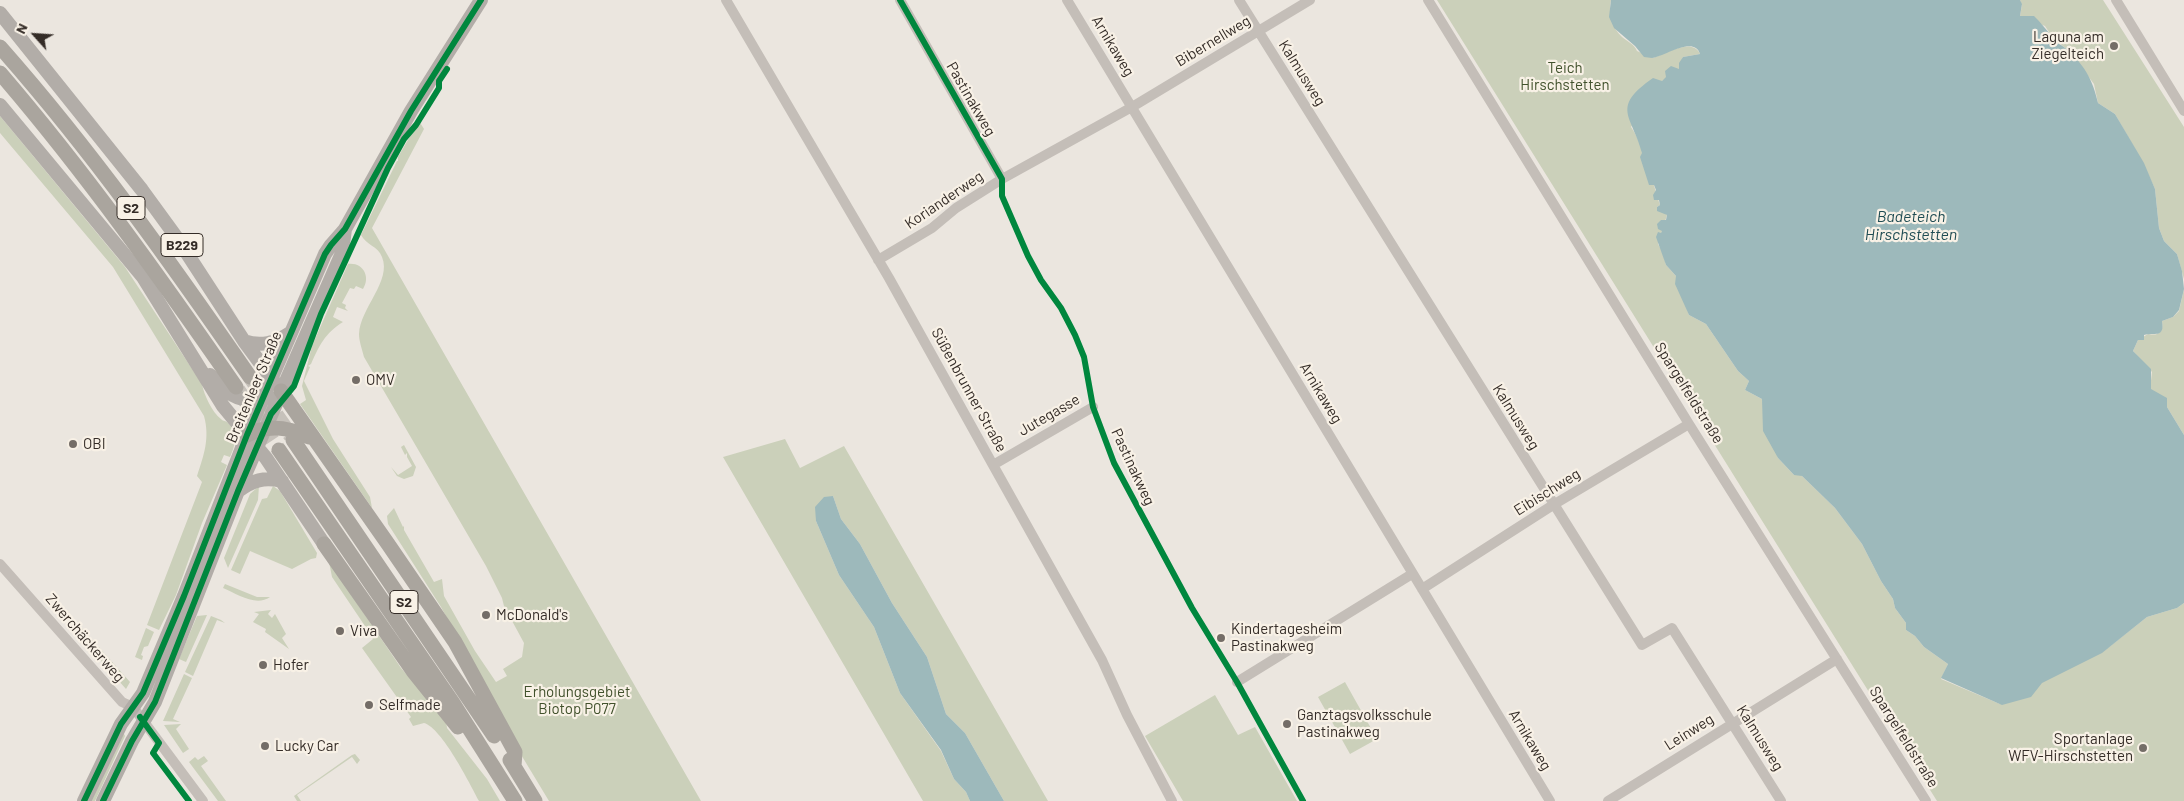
<!DOCTYPE html>
<meta charset="utf-8">
<style>
body{margin:0}
#map{position:relative;width:2184px;height:801px;overflow:hidden;background:#ebe6df;font-family:Barlow,sans-serif}
canvas{display:block}
.north{position:absolute;left:10px;top:10px;width:50px;height:50px;-webkit-text-stroke:4px #f8f1e6;paint-order:stroke;rotate:296deg;font-size:14px;font-weight:700;line-height:20px;text-align:center;color:#342c27}
.north::after{content:'';display:block;margin:auto;width:18px;height:22px;background:#342c27;clip-path:polygon(50% 0,100% 100%,50% 72%,0 100%)}
</style>
<div id="map">
<canvas width="2184" height="801"></canvas>
<div class="north">N</div>
</div>
<script>
const context = document.querySelector('canvas').getContext('2d');
context.lineJoin = 'round';
function paint(path, color) { context.fillStyle = color; context.fill(path, 'evenodd'); }
function trace(path, color, width, dash) { context.strokeStyle = color; context.lineWidth = width; context.lineCap = dash ? 'butt' : 'round'; context.setLineDash(dash || []); context.stroke(path); }
function write(font, color, halo, rows, align = 'center') {
  context.font = font + ' Barlow,sans-serif'; context.lineWidth = 4.5; context.setLineDash([]); context.textBaseline = 'middle'; context.strokeStyle = halo; context.fillStyle = color; for (const [text, x, y, turn = 0] of rows) {
    context.save(); context.translate(x, y); context.rotate((+turn || 0) * Math.PI / 180); context.textAlign = isNaN(turn) ? turn : align; if (halo) context.strokeText(text, 0, 0); context.fillText(text, 0, 0); context.restore();
  }
}
paint(new Path2D(`
 M 1437,0 L 1611,0 C 1608,13 1612,28 1622,37 C 1628,42 1634,44 1637,51 L 1653,58 C 1664,54 1693,37 1700,54 L 1683,57 L 1679,70 L 1662,81 L 1631,127 C 1643,144 1653,183 1660,205 L 1657,207 L 1667,215 L 1658,244 L 1663,253 L 1666,265 L 1676,276 L 1689,315 L 1706,324 L 1738,371 L 1749,381 L 1745,390 L 1762,399 L 1778,458 L 1794,475 L 1801,475 L 1835,508 L 1862,544 L 1881,581 L 1893,599 L 1895,608 L 1906,623 L 1906,630 L 1915,636 L 1924,647 L 1948,664 L 1941,679 L 2000,704 L 2109,647 L 2147,617 L 2177,608 L 2184,603 L 2184,801 L 1937,801 Z
 M 2020,0 L 2103,0 L 2184,127 L 2184,279 L 2177,254 L 2164,241 L 2159,228 L 2155,189 L 2143,163 L 2115,114 L 2098,103 L 2094,84 L 2070,52 L 2053,38 L 2045,26 L 2020,16 L 2022,5 Z
 M 0,116 L 125,267 L 202,384 C 204,395 212,412 221,419 C 224,422 225,420 228,423 C 239,433 235,446 230,457 L 224,455 L 221,462 L 227,465 L 202,523 L 176,595 L 159,630 L 147,625 L 202,482 L 197,476 C 204,455 210,438 204,416 L 113,267 L 0,133 Z
 M 419,121 L 424,129 L 372,228 L 701,801 L 549,801 L 520,753 L 441,607 L 388,524 L 387,516 L 394,508 L 403,527 L 404,526 L 404,530 L 434,582 L 442,579 L 444,596 L 475,651 L 496,682 L 507,676 L 503,669 L 522,657 L 524,643 L 504,606 L 502,598 L 486,566 L 364,357 C 362,349 359,341 359,334 C 360,308 392,281 382,257 C 378,246 366,245 361,235 L 397,161 L 398,161 L 398,157 Z
 M 348,264 C 363,262 371,277 363,289 L 356,286 L 354,289 L 350,288 L 342,303 L 346,305 L 345,308 L 348,311 L 337,307 L 333,317 L 343,322 C 325,333 319,346 311,364 L 308,366 L 310,367 L 304,381 L 333,439 L 370,497 L 372,508 L 300,404 L 306,400 L 302,386 L 312,346 Z
 M 2184,289 L 2184,435 L 2167,407 L 2150,389 L 2152,372 L 2133,351 L 2138,340 L 2148,334 C 2158,336 2164,333 2162,321 L 2173,317 L 2179,311 Z
 M 785,439 L 800,468 L 844,446 L 1048,801 L 1004,801 L 965,733 L 946,714 L 927,657 L 892,603 L 860,544 L 841,519 L 833,496 L 816,521 L 839,575 L 874,627 L 900,693 L 941,751 L 954,779 L 966,792 L 970,801 L 923,801 L 723,457 Z
 M 404,445 L 416,467 L 413,476 L 404,479 L 397,476 L 391,467 L 398,475 L 412,466 L 407,457 L 407,453 L 405,455 L 401,447 Z
 M 259,486 L 258,500 L 228,568 L 224,558 L 250,494 Z
 M 273,486 L 280,491 L 317,553 L 316,558 L 311,559 L 292,569 L 250,551 L 240,574 L 231,570 L 262,499 L 267,498 Z
 M 329,562 L 401,668 L 446,720 L 447,728 L 487,779 L 500,801 L 479,801 C 470,784 442,728 424,723 L 413,726 L 409,719 L 411,717 L 362,648 L 373,639 L 371,636 L 375,633 L 373,630 L 369,632 L 332,577 Z
 M 225,584 L 257,597 L 270,597 C 256,607 237,594 223,588 Z
 M 271,610 L 268,614 L 272,618 L 275,614 L 286,634 L 282,638 L 289,649 L 265,632 L 266,629 L 253,622 L 259,614 L 254,612 Z
 M 207,615 L 186,662 L 179,659 L 197,616 Z
 M 211,616 L 221,620 L 225,623 L 217,620 L 193,676 L 185,672 Z
 M 82,628 L 130,682 L 126,689 L 76,633 Z
 M 146,628 L 154,632 L 148,646 L 144,647 L 141,655 L 143,656 L 142,660 L 135,657 Z
 M 184,674 L 192,678 L 173,719 L 180,722 L 163,721 Z
 M 1345,682 L 1377,739 L 1350,754 L 1318,697 Z
 M 1215,695 L 1238,735 L 1255,727 L 1297,801 L 1183,801 L 1145,736 Z
 M 181,724 L 176,729 L 189,749 L 183,753 L 164,725 Z
 M 123,732 L 125,736 L 95,801 L 90,801 Z
 M 355,754 L 360,760 L 357,764 L 352,757 L 297,795 L 301,801 L 297,801 L 294,796 L 352,755 Z
 M 204,756 L 208,761 L 201,766 L 226,801 L 218,801 L 189,762 L 195,757 L 198,760 Z`), '#cbd0ba');
paint(new Path2D(`
 M 1611,0 L 2020,0 L 2022,4 L 2020,16 L 2034,16 C 2041,23 2046,29 2052,37 C 2057,43 2065,47 2070,52 C 2086,68 2093,81 2098,103 L 2115,114 L 2144,163 L 2155,189 L 2159,228 L 2164,241 L 2177,254 L 2182,271 L 2184,289 L 2179,310 L 2173,317 L 2162,321 C 2165,339 2154,332 2144,335 L 2144,340 L 2138,340 L 2133,351 L 2151,369 L 2151,389 L 2167,398 L 2167,407 L 2184,435 L 2184,603 L 2177,608 L 2147,617 L 2102,653 L 2042,683 L 2031,697 L 2002,705 L 1941,678 L 1948,664 L 1924,647 L 1915,636 L 1906,630 L 1906,623 L 1895,608 L 1893,599 L 1881,581 L 1862,544 L 1835,508 L 1802,476 L 1794,475 L 1778,458 L 1763,431 L 1762,399 L 1745,390 L 1749,381 L 1738,371 L 1706,324 L 1689,315 L 1675,284 L 1676,276 L 1666,265 L 1656,237 L 1658,232 L 1661,233 L 1662,231 L 1658,229 L 1657,224 L 1661,220 L 1666,220 L 1667,215 L 1657,211 L 1657,207 L 1660,205 L 1659,200 L 1654,200 L 1653,195 L 1656,190 L 1654,185 L 1649,185 L 1640,157 L 1642,153 C 1632,115 1610,108 1653,78 L 1662,81 L 1666,77 L 1665,71 L 1671,66 L 1679,69 L 1679,63 L 1683,57 L 1700,54 C 1694,35 1664,57 1652,58 C 1649,58 1647,57 1644,57 L 1635,46 L 1614,28 L 1609,17 Z
 M 833,496 L 841,519 L 860,544 L 892,603 L 927,657 L 946,714 L 965,733 L 1004,801 L 970,801 L 966,792 L 954,779 L 941,750 L 900,693 L 874,627 L 839,575 L 816,521 L 815,507 L 824,497 Z`), '#9db9bb');
trace(new Path2D(`
 M 250,377 L 291,436
 M 238,390 L 279,450`), '#c6c1ba', 15, [15, 8]);
trace(new Path2D(`
 M 726,0 L 889,278 L 993,465 L 1102,660 L 1127,715 L 1172,801
 M 900,0 L 1002,179
 M 1067,0 L 1550,801
 M 1239,0 L 1642,645 L 1672,628 L 1781,801
 M 1428,0 L 1689,424 L 1926,801
 M 2116,0 L 2184,111
 M 878,260 L 932,228 L 956,208 L 1002,179 L 1132,107 L 1310,0
 M 993,465 L 1093,407
 M 0,564 L 122,702 L 133,707 L 203,801
 M 1422,589 L 1553,505 L 1689,424
 M 1237,682 L 1412,574
 M 1608,801 L 1837,659`), '#c4beb8', 10);
trace(new Path2D(`
 M 0,13 L 142,190 L 177,238 L 244,341 L 275,383
 M 0,105 L 143,277 L 223,406 L 266,458 L 324,544
 M 244,341 C 261,347 275,343 290,333
 M 210,375 C 230,394 238,406 269,397
 M 238,491 C 253,480 264,477 282,481
 M 84,801 L 121,724 L 143,693 L 184,596 L 247,435 L 325,254 L 331,245 L 345,229 L 411,111 L 481,0
 M 103,801 L 132,741 L 155,702 L 238,491 L 342,253 L 345,229`), '#b2ada8', 14);
trace(new Path2D(`
 M 0,47 C 92,151 171,263 250,377
 M 0,73 C 86,173 161,279 236,387
 M 281,391 L 388,544 L 455,642 L 515,752 L 514,766
 M 247,435 C 268,424 288,427 309,437
 M 293,440 L 494,736
 M 279,450 L 453,703 L 515,801
 M 324,544 L 413,671 L 458,727
 M 510,760 L 535,801`), '#aaa59e', 15);
trace(new Path2D(`
 M 900,0 L 1002,179 L 1002,196 L 1028,256 L 1041,280 L 1061,308 L 1075,335 L 1084,357 L 1093,407 L 1114,463 L 1192,608 L 1237,682 L 1303,801
 M 140,717 L 159,743 L 153,753 L 189,801
 M 84,801 L 121,724 L 143,693 L 184,596 L 247,435 L 325,254 L 331,245 L 345,229 L 411,111 L 481,0
 M 103,801 L 132,741 L 155,702 L 238,491 L 271,414 L 294,386 L 321,314 L 388,168 L 404,139 L 416,125 L 439,88 L 439,81 L 447,69`), '#00873e', 6);
for (const [x, y, r, color] of [
 [2114,46,5,"#746d67"],
 [356,380,5,"#746d67"],
 [73,444,5,"#746d67"],
 [486,615,5,"#746d67"],
 [340,631,5,"#746d67"],
 [1221,638,5,"#746d67"],
 [263,665,5,"#746d67"],
 [369,705,5,"#746d67"],
 [1287,724,5,"#746d67"],
 [265,746,5,"#746d67"],
 [2143,748,5,"#746d67"]
]) { const dot = new Path2D(); dot.arc(x, y, r, 0, 2 * Math.PI); context.fillStyle = color; context.fill(dot); trace(dot, '#f8f1e6', 2); }
for (const [x, y, w] of [
 [131,208,28],
 [182,245,42],
 [404,602,28]
]) { const box = new Path2D(); box.roundRect(x - w / 2, y - 11.5, w, 23, 4); context.fillStyle = '#f8f1e6'; context.fill(box); trace(box, '#342c27', 1); }
write('bold 14px', '#342c27', null, [
 ["S2",131,208],
 ["B229",182,245],
 ["S2",404,602]
]);
write('15px', '#342c27', '#f8f1e6', [
 ["Laguna am",2104,37,"right"],
 ["Ziegelteich",2104,54,"right"],
 ["OMV",366,380],
 ["OBI",83,444],
 ["McDonald's",496,615],
 ["Kindertagesheim",1231,629],
 ["Pastinakweg",1231,646],
 ["Viva",350,631],
 ["Hofer",273,665],
 ["Selfmade",379,705],
 ["Ganztagsvolksschule",1297,715],
 ["Pastinakweg",1297,732],
 ["Sportanlage",2133,739,"right"],
 ["WFV-Hirschstetten",2133,756,"right"],
 ["Lucky Car",275,746]
], 'left');
write('15px', '#342c27', '#f8f1e6', [
 ["Bibernellweg",1213,41,-31],
 ["Arnikaweg",1113,46,59],
 ["Kalmusweg",1302,73,58],
 ["Pastinakweg",971,99,60],
 ["Korianderweg",944,200,-34],
 ["Breitenleer Straße",254,387,-67],
 ["Süßenbrunner Straße",969,390,61],
 ["Arnikaweg",1321,393,59],
 ["Spargelfeldstraße",1689,393,58],
 ["Jutegasse",1049,415,-30],
 ["Kalmusweg",1516,417,58],
 ["Pastinakweg",1133,467,65],
 ["Eibischweg",1547,492,-32],
 ["Zwerchäckerweg",85,638,49],
 ["Leinweg",1689,732,-32],
 ["Spargelfeldstraße",1904,737,58],
 ["Kalmusweg",1760,738,58],
 ["Arnikaweg",1530,740,59]
]);
write('15px', '#41512c', '#f8f1e6', [
 ["Teich",1565,68],
 ["Hirschstetten",1565,85],
 ["Erholungsgebiet",577,692],
 ["Biotop P077",577,709]
]);
write('italic 16px', '#1f4c53', '#f8f1e6', [
 ["Badeteich",1911,217],
 ["Hirschstetten",1911,235]
]);
</script>
